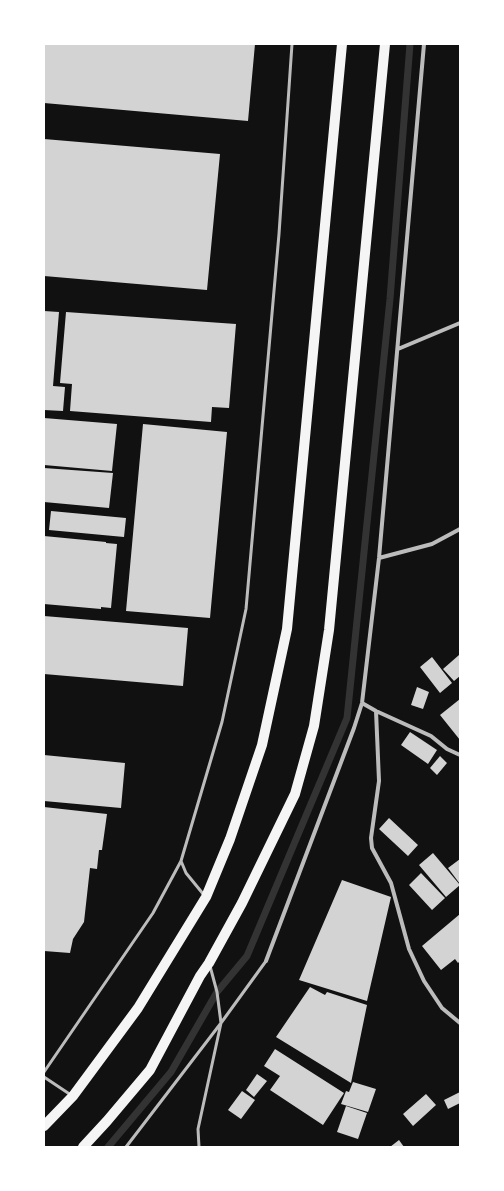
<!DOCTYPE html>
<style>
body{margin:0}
#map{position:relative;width:504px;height:1191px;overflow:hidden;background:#111;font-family:"Nunito Sans",sans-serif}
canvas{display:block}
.frame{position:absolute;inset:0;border:45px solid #fff;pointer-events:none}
</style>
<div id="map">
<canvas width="504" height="1191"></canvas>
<div class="frame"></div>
</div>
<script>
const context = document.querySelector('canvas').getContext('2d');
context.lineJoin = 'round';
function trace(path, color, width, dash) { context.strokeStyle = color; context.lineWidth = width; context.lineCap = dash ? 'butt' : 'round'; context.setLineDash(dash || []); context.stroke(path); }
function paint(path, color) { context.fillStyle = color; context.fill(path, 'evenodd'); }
trace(new Path2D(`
 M 108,1147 L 171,1072 L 217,992 L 247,956 L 347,718 L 390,299 L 410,44`), '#333', 7);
paint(new Path2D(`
 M 44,44 L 255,44 L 248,121 L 44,103 Z
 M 44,139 L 220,154 L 207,290 L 44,276 Z
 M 44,311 L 59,312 L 53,386 L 65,387 L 63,411 L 44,410 Z
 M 66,312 L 236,324 L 229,408 L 212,407 L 211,422 L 70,411 L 72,384 L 60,383 Z
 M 44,418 L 117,424 L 112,471 L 44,465 Z
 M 143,424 L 227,432 L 210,618 L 126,611 Z
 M 44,468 L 113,473 L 109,508 L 44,502 Z
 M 51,511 L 126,518 L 124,537 L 49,530 Z
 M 44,536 L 106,542 L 106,543 L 117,544 L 111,608 L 101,607 L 101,609 L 44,604 Z
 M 44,616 L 188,628 L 183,686 L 44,674 Z
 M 459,655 L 460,657 L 460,676 L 454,681 L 443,669 Z
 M 432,657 L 452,683 L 440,693 L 420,667 Z
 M 417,687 L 429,692 L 423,709 L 411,705 Z
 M 460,699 L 460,740 L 440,715 Z
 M 410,732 L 437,750 L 428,764 L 401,745 Z
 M 44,755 L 125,763 L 121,808 L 44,801 Z
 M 440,756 L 447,763 L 437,775 L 430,768 Z
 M 44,807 L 107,814 L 102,850 L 99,850 L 97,869 L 90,868 L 84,922 L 73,939 L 70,953 L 44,951 Z
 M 389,818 L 418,845 L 408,856 L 379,829 Z
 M 433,853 L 460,885 L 446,897 L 419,865 Z
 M 460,859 L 460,884 L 448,868 Z
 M 421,873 L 445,898 L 432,910 L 409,885 Z
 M 342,880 L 391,897 L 367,1001 L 299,980 Z
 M 460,914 L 460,961 L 458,963 L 455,959 L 441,970 L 422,946 Z
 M 310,987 L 325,995 L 327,992 L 367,1005 L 351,1083 L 276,1037 Z
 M 275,1049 L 344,1093 L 323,1125 L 270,1090 L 280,1076 L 264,1066 Z
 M 257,1074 L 267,1081 L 254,1097 L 246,1090 Z
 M 353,1082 L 376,1089 L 368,1112 L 341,1104 L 346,1091 L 349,1092 Z
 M 242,1091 L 255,1100 L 241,1119 L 228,1110 Z
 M 460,1092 L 460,1103 L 448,1109 L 444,1100 Z
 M 426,1094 L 436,1105 L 413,1126 L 403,1114 Z
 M 346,1106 L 367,1113 L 358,1139 L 337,1132 Z
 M 399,1140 L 404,1147 L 390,1147 Z`), '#d3d3d3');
trace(new Path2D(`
 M 181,861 L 186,873 L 204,895
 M 44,1072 L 153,913 L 181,861 L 222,722 L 246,609 L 279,234 L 292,44
 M 44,1077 L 71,1095
 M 126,1147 L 221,1023 L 266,961
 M 199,1147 L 198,1129 L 221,1023 L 217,992 L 210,966`), '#bcbcbc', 3);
trace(new Path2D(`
 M 398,349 L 460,323
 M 379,558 L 432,544 L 460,529
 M 362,703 L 376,711 L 431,736 L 447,749 L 460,755
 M 376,711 L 379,781 L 371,838 L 372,848 L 391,883 L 409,949 L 424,981 L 442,1008 L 460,1023
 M 266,961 L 354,728 L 362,703 L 379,558 L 424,44`), '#bcbcbc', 4);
trace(new Path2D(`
 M 44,1126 L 73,1096 L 138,1008 L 206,897 L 230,839 L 262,745 L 287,629 L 342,44
 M 83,1147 L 107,1121 L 150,1070 L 200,976 L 209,963 L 242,903 L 295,794 L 314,726 L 329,630 L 385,44`), '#f5f5f5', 10);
</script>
